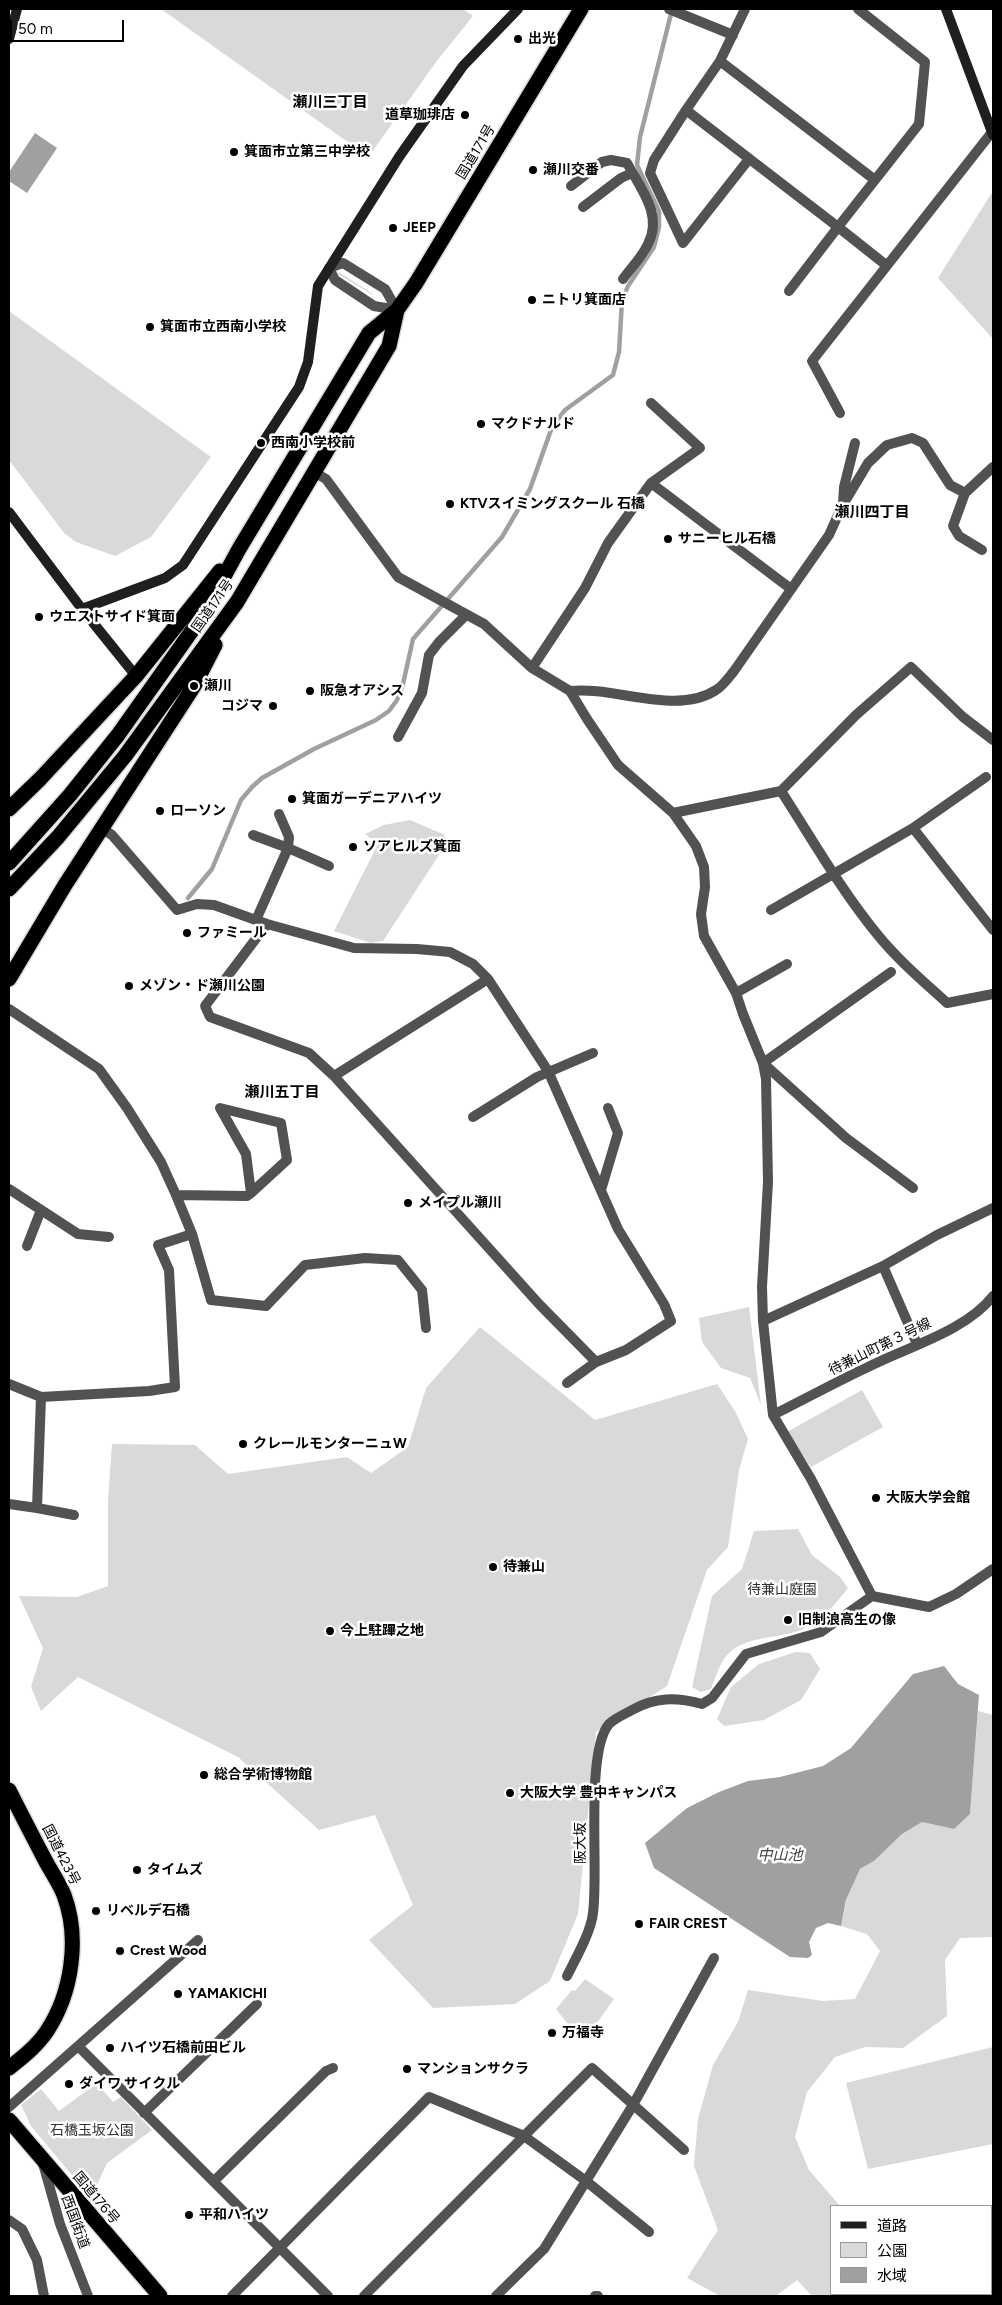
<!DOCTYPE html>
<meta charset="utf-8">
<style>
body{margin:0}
#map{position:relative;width:1002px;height:2305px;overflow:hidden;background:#fff;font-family:Figtree,"Noto Sans JP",sans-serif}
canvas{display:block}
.frame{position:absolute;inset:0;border:10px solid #000;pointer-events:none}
.legend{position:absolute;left:830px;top:2205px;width:162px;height:90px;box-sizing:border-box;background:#fff;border:1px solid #999;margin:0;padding:6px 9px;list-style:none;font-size:15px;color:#000}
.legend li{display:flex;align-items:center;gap:10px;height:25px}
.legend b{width:25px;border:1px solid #999}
.scale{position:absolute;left:10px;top:20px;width:114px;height:22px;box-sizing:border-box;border:2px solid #000;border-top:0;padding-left:6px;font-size:15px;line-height:18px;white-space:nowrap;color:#000;-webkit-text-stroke:4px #fff;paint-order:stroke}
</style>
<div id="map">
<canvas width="1002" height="2305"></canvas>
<div class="frame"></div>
<ul class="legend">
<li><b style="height:6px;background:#1f1f1f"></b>道路</li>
<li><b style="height:14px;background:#d9d9d9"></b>公園</li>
<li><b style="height:14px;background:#a0a0a0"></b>水域</li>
</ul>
<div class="scale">50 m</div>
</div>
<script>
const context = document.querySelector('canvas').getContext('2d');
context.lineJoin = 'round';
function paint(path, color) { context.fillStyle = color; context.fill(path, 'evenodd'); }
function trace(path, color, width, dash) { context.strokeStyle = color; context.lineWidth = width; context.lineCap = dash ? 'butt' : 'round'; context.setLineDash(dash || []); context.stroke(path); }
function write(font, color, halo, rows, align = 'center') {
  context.font = font + ' Figtree,"Noto Sans JP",sans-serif'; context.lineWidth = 5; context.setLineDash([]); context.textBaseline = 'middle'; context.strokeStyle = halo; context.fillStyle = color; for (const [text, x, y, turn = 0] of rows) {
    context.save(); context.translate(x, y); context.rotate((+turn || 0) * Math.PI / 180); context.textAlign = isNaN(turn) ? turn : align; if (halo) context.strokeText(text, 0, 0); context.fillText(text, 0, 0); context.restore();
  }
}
paint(new Path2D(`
 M 161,9 L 463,9 L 473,16 L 436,62 L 372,152 L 352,145 Z
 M 993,191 L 993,339 L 938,278 Z
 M 339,272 L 373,294 L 373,295 L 338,274 Z
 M 9,311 L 211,457 L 151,537 L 115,556 L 76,542 L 64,533 L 9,460 Z
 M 410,820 L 445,835 L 439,855 L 383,941 L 371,943 L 334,931 L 378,844 L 365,834 L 384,825 Z
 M 749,1307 L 761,1405 L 750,1378 L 721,1368 L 702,1342 L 699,1318 Z
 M 480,1327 L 595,1420 L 717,1384 L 735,1411 L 748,1439 L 739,1470 L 728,1547 L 707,1570 L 667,1686 L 596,1732 L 578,1914 L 550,1981 L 515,2004 L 433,2008 L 369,1940 L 413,1905 L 375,1815 L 319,1830 L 238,1757 L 78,1677 L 41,1711 L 31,1687 L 43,1648 L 19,1596 L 77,1597 L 108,1586 L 108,1501 L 112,1444 L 195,1445 L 228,1474 L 347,1457 L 371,1473 L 408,1447 L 426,1388 Z
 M 862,1390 L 883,1427 L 811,1467 L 787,1432 Z
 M 798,1529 L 812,1555 L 840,1577 L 848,1588 C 836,1603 823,1621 803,1629 C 776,1641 737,1633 721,1664 C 717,1672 714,1681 711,1689 L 701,1692 L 692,1687 L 712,1596 L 742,1569 L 754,1531 Z
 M 796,1652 L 810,1653 L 820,1669 L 801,1700 L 764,1720 L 724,1726 L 717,1719 L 731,1687 L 759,1664 Z
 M 978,1711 L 993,1715 L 993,1937 L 960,1938 L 945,1960 L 947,2016 L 903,2048 L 865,2047 L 835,2057 L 807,2092 L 795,2137 L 809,2170 L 840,2206 L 831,2206 L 831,2294 L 913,2294 L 915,2296 L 812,2296 L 797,2280 L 776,2296 L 720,2296 L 687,2278 L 718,2230 L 694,2166 L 698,2119 L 713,2065 L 738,2022 L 748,1990 L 823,2001 L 855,1999 L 880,1951 L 867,1934 L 841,1926 L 847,1898 L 860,1869 L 874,1861 L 902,1834 L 922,1822 L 954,1829 L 970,1814 Z
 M 585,1979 L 614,1999 L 597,2023 L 578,2037 L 556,2009 L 572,1990 L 575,1991 Z
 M 993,2047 L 993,2144 L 868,2169 L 846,2083 Z
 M 97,2083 L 113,2102 L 121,2097 L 152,2130 L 107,2163 L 91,2198 L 31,2126 L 21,2105 L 41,2089 L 59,2111 Z`), '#d9d9d9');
paint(new Path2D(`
 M 35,133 L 57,148 L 27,193 L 9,181 L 9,172 Z
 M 944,1666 L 958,1684 L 979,1695 L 970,1814 L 954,1829 L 922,1822 L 902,1834 L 874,1861 L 860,1869 L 846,1900 L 841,1926 L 828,1923 L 816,1928 L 809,1942 L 812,1955 L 808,1958 L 790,1957 L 654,1868 L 645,1843 L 687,1808 L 719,1792 L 748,1781 L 780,1777 L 823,1766 L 851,1748 L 913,1674 Z`), '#a0a0a0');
trace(new Path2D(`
 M 188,898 L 212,869 L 241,800 L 252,787 L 262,778 L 314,749 L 376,720 L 389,711 L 397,700 L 403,684 L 413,639 L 502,537 L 530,489 L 552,427 L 565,410 L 613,375 L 619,352 L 622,301 L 628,286 L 654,247 L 659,227 L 659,211 L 637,165 L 640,137 L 672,10`), '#a0a0a0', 4.5);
const highway = new Path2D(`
 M 9,809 L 40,779 L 136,676 L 220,571
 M 9,863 L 70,795 L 118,735 L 203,615 L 239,549 L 369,333 L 397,310 L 416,283 L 581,9
 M 9,889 L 58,837 L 125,756 L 237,602 L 389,346 L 397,310
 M 9,979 L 65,885 L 194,686 L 215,645
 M 9,1790 C 20,1812 32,1835 44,1858 C 50,1870 59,1882 64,1895 C 80,1938 72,1993 47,2031 C 37,2046 23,2057 9,2068
 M 9,2120 L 160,2296`);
trace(highway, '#dbdbdb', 18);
trace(new Path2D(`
 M 669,9 L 733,35
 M 745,9 L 720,61 L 686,110 L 838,227 L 919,124 L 925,62 L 858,9
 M 720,61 L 875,180
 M 686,110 L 654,160 L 650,173 L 683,243 L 749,159
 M 571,186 L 602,162 L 611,160 L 627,163 C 641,189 663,215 648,244 C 642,257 631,268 623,279
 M 583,207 L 621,178 L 632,173
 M 343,263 L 385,289 L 397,310 L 374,306 L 335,280 L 329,268 Z
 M 789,291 L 838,227 L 886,265
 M 840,413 L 812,361 L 992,132
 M 314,472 L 326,479 L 398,577 L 484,624 L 532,668 L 570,691 L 587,719 L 618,765 L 673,813 L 696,846 L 704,867 L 705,887 L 701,914 L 704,936 L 736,993 L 743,1014 L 763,1063 L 766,1079 L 768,1182 L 762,1287 L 763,1321 L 773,1415 L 811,1479 L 872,1596
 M 651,483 L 791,589
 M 965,493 L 953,526 L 959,536 L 982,550
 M 844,503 L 868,463 L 887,445 L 912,438 L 923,443 L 950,485 L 965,493 L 993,467
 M 532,668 L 585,588 L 608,543 L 651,483 L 700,448 L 651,403
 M 570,691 C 614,686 677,716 716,690 C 723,686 729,677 734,671 L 829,535 L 843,504 L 844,487 L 855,443
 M 398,737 L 422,693 L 429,655 L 439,642 L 466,615
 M 781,791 C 812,839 841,890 877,934 C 897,959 923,981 947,1003 L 993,994
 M 673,813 L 781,791 L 856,715 L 911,667 L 963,717 L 993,740
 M 913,828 L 993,930
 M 103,829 L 112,835 L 177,910 L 197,904 L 214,905 L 267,924 L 354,948 L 417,949 L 450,952 L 473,964 L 488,979 L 548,1071 L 618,1229 L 664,1304 L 671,1321 L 626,1350 L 596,1362 L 539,1304 L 334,1076 L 309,1053 L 210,1017 L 205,1006 L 267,924
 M 253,835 L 288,848 L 289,837 L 279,814
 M 771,910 L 913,828 L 986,777
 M 256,920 L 288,848 L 329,866
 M 891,972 L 763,1063 L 846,1138 L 913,1188
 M 736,993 L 787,964
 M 9,1009 L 99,1069 L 127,1108 L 161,1162 L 176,1195 L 192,1234 L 211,1300 L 266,1306 L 305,1265 L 365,1258 L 398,1260 L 422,1290 L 426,1328
 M 334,1076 L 488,979
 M 473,1117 L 537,1077 L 593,1053
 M 9,1189 L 78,1234 L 109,1237
 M 601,1190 L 618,1133 L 608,1108
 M 176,1195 L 247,1196 L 251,1193 L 287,1160 L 281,1123 L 220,1108 L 246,1154 L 251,1193
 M 27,1246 L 41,1210
 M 883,1266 L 917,1344
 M 763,1321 L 883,1266 L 937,1235 L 993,1208
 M 567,1383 L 596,1362
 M 9,1384 L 41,1397 L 149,1391 L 175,1387 L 169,1270 L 158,1245 L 192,1234
 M 773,1415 C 805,1399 836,1382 868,1367 C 907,1347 966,1331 993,1296
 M 9,1504 L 37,1508 L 41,1397
 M 37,1508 L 74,1515
 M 567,1976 C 576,1958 591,1932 593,1913 C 599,1871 585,1752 609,1724 C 615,1718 625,1714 632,1710 C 655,1697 676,1697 702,1704 L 712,1698 L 746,1654 L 821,1632 L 872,1596 L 929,1607 L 956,1594 L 993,1569
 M 79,2047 L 328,2296
 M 9,2107 L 198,1940
 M 144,2113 L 257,2004
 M 42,2160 L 60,2224 L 88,2296
 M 214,2181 L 326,2071 L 333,2068
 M 9,2220 L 22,2229 L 37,2260 L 44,2296
 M 232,2296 L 429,2097 L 524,2136 L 586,2181 L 649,2232
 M 364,2296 L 592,2068 L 684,2150
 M 496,2296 L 544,2249 L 633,2105 L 714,1958
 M 595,2296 L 598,2296`), '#525252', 10);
trace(new Path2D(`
 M 946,9 L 993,135
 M 9,39 L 17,9
 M 9,512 L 82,609 L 136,676
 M 82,609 L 165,578 L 183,565 L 299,387 L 308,362 L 318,286 L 399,157 L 463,66 L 518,9`), '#1f1f1f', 10);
trace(highway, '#000', 15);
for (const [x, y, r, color] of [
 [518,39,5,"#000"],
 [465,115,5,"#000"],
 [234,152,5,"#000"],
 [533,170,5,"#000"],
 [393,228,5,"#000"],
 [532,300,5,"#000"],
 [150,327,5,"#000"],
 [481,424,5,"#000"],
 [261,443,5,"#000"],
 [450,504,5,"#000"],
 [668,539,5,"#000"],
 [39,617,5,"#000"],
 [194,686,5,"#000"],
 [310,691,5,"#000"],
 [273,706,5,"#000"],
 [292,799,5,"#000"],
 [160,811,5,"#000"],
 [353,847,5,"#000"],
 [187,933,5,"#000"],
 [129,986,5,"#000"],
 [408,1203,5,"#000"],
 [243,1444,5,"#000"],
 [876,1498,5,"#000"],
 [493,1567,5,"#000"],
 [788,1620,5,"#000"],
 [330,1631,5,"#000"],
 [204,1775,5,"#000"],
 [510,1793,5,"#000"],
 [137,1870,5,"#000"],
 [96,1911,5,"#000"],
 [639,1924,5,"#000"],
 [120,1951,5,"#000"],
 [178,1994,5,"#000"],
 [552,2033,5,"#000"],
 [110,2048,5,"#000"],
 [407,2069,5,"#000"],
 [69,2084,5,"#000"],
 [189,2215,5,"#000"]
]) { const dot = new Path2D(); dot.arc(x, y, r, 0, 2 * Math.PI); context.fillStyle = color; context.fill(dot); trace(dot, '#fff', 2); }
write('bold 14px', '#000', '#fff', [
 ["出光",528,39],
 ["道草珈琲店",455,115,"right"],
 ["箕面市立第三中学校",244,152],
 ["瀬川交番",543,170],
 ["JEEP",403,228],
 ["ニトリ箕面店",542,300],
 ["箕面市立西南小学校",160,327],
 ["マクドナルド",491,424],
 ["西南小学校前",271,443],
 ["KTVスイミングスクール 石橋",460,504],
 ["サニーヒル石橋",678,539],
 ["ウエストサイド箕面",49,617],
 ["瀬川",204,686],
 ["阪急オアシス",320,691],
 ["コジマ",263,706,"right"],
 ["箕面ガーデニアハイツ",302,799],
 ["ローソン",170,811],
 ["ソアヒルズ箕面",363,847],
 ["ファミール",197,933],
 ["メゾン・ド瀬川公園",139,986],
 ["メイプル瀬川",418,1203],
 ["クレールモンターニュW",253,1444],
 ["大阪大学会館",886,1498],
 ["待兼山",503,1567],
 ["旧制浪高生の像",798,1620],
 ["今上駐蹕之地",340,1631],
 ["総合学術博物館",214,1775],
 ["大阪大学 豊中キャンパス",520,1793],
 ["タイムズ",147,1870],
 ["リベルデ石橋",106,1911],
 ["FAIR CREST",649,1924],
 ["Crest Wood",130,1951],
 ["YAMAKICHI",188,1994],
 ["万福寺",562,2033],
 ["ハイツ石橋前田ビル",120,2048],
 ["マンションサクラ",417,2069],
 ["ダイワ サイクル",79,2084],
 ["平和ハイツ",199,2215]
], 'left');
write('14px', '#000', '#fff', [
 ["国道171号",476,152,-59],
 ["国道171号",213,606,-55],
 ["待兼山町第３号線",880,1347,-26],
 ["阪大坂",581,1843,-90],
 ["国道423号",61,1855,63],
 ["国道176号",96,2198,50],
 ["西国街道",75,2222,70]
]);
write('14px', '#303030', '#fff', [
 ["待兼山庭園",782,1590],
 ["石橋玉坂公園",92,2131]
]);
write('bold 15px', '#000', '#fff', [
 ["瀬川三丁目",330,103],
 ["瀬川四丁目",872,513],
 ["瀬川五丁目",282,1093]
]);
write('italic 15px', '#414141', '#fff', [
 ["中山池",780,1856]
]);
</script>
